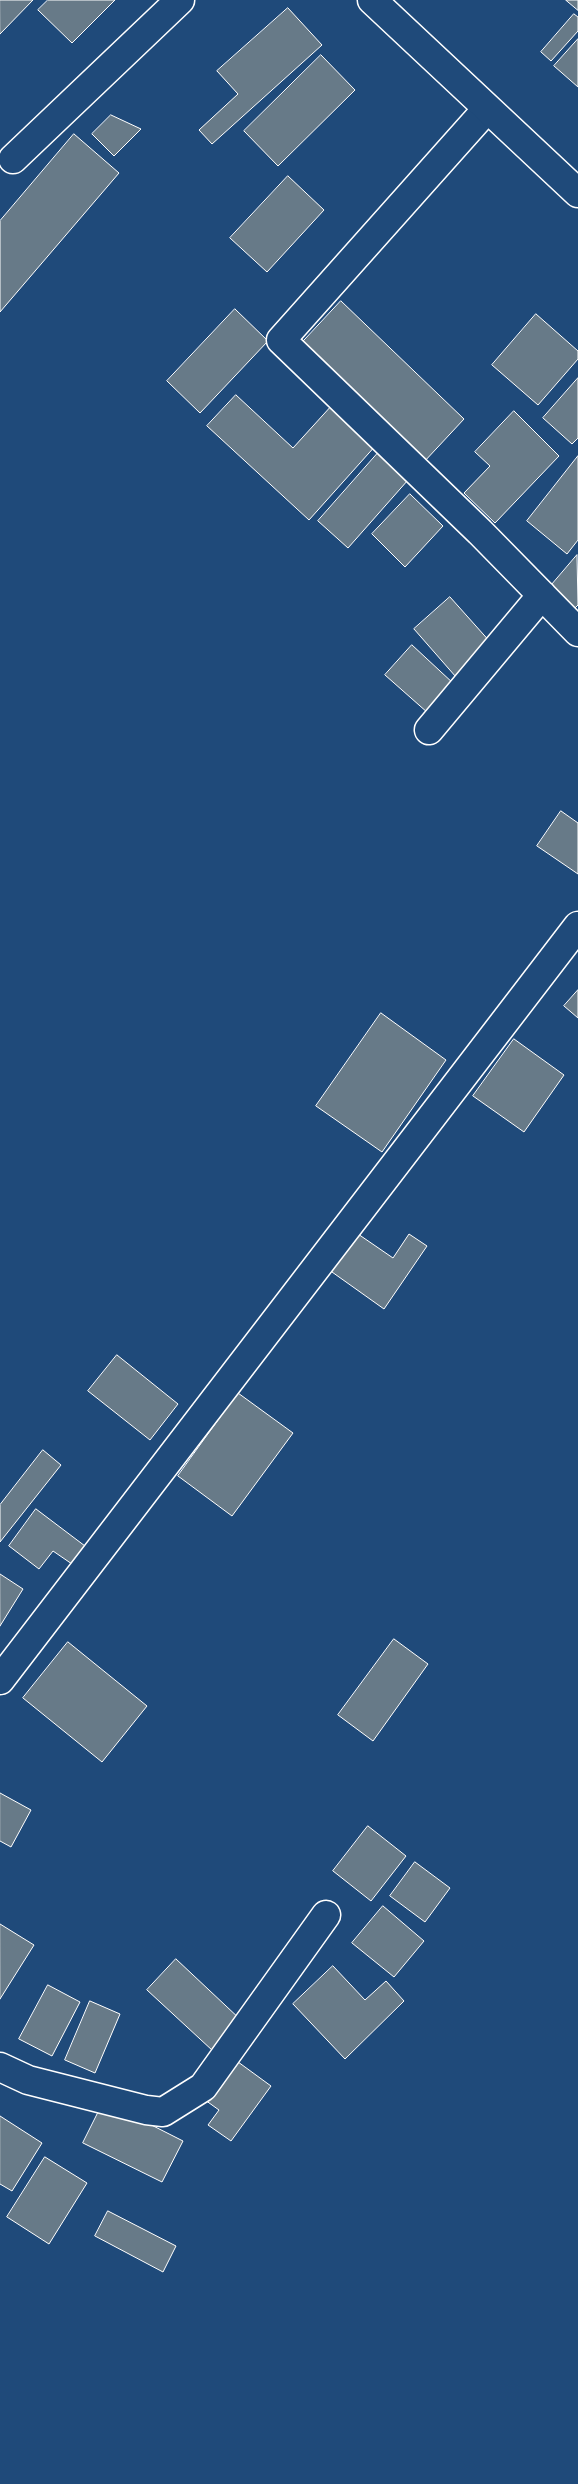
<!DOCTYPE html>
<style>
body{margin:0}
canvas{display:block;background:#1f4a7a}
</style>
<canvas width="578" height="2484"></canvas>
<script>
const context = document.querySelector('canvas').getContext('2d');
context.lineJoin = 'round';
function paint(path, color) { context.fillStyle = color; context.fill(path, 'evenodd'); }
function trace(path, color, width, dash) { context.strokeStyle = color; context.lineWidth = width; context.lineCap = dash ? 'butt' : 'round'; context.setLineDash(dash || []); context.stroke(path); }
const building = new Path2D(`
 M 0,0 L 33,0 L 0,34 Z
 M 48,0 L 115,0 L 72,43 L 38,10 Z
 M 566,0 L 578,0 L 578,10 Z
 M 288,8 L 322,45 L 212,144 L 199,130 L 238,94 L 217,71 Z
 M 574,14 L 578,17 L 578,31 L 551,61 L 541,52 Z
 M 578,39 L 578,87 L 554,66 Z
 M 321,55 L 355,90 L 278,166 L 244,131 Z
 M 111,115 L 141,129 L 114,156 L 92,134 Z
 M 74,134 L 119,173 L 0,312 L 0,221 Z
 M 288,176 L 324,210 L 267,272 L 230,238 Z
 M 341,301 L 464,419 L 423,463 L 299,346 Z
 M 235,309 L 268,341 L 200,413 L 167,381 Z
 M 536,314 L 578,351 L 578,359 L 538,405 L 492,365 Z
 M 578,378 L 578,438 L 572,444 L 543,418 Z
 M 236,395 L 293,448 L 333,404 L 377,444 L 309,520 L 207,426 Z
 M 514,411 L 559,456 L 495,523 L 464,493 L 490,466 L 475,452 Z
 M 378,453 L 408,480 L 348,548 L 318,521 Z
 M 578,456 L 578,540 L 567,554 L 527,521 Z
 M 410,494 L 443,526 L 405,567 L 372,534 Z
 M 577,555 L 578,605 L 574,609 L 549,588 Z
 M 450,597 L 492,644 L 456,677 L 414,629 Z
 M 412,645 L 454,684 L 428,713 L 385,675 Z
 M 561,811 L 578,823 L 578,874 L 537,846 Z
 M 578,990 L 578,1018 L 564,1006 Z
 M 381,1013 L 446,1060 L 382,1152 L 316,1106 Z
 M 514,1039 L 564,1075 L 524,1132 L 473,1096 Z
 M 358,1234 L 393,1258 L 409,1234 L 427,1246 L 384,1309 L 332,1272 Z
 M 117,1355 L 178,1404 L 150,1440 L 88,1391 Z
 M 238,1393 L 293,1433 L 232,1516 L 178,1476 Z
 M 43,1450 L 61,1465 L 0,1542 L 0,1505 Z
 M 36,1509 L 85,1546 L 72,1564 L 53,1551 L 39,1569 L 9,1546 Z
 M 0,1574 L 23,1589 L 0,1626 Z
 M 394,1639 L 428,1664 L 373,1741 L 338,1715 Z
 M 68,1642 L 147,1706 L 102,1762 L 23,1698 Z
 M 0,1793 L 31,1810 L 11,1847 L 0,1841 Z
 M 368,1826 L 406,1856 L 371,1901 L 333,1871 Z
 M 415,1862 L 450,1888 L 425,1922 L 390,1896 Z
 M 383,1906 L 424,1941 L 394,1977 L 352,1943 Z
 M 0,1924 L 34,1945 L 0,1999 Z
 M 176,1959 L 242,2021 L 213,2051 L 147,1990 Z
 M 333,1966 L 365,2000 L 386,1981 L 404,2001 L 345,2059 L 293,2004 Z
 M 48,1985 L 80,2002 L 52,2056 L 19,2039 Z
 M 90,2001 L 120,2014 L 95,2073 L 65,2060 Z
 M 234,2059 L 271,2086 L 231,2141 L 208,2125 L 219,2110 L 205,2100 Z
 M 104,2101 L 183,2141 L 162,2182 L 83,2143 Z
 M 0,2116 L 42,2143 L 12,2191 L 0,2184 Z
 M 45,2157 L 87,2183 L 49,2244 L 7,2217 Z
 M 108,2211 L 176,2246 L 163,2272 L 95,2236 Z`);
paint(building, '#677a88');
trace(building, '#fff', 1);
const street = new Path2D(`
 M 487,109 L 281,340 L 480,532 L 578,632
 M 13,159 L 180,0
 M 429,730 L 542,595
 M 0,1680 L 578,926
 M 0,2067 L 28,2080 L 146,2110 L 163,2112 L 203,2087 L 326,1915`);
const secondary = new Path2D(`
 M 372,0 L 578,193`);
trace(street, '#fff', 31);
trace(secondary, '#fff', 31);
trace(street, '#1f4a7a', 28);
trace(secondary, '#1f4a7a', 28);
</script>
